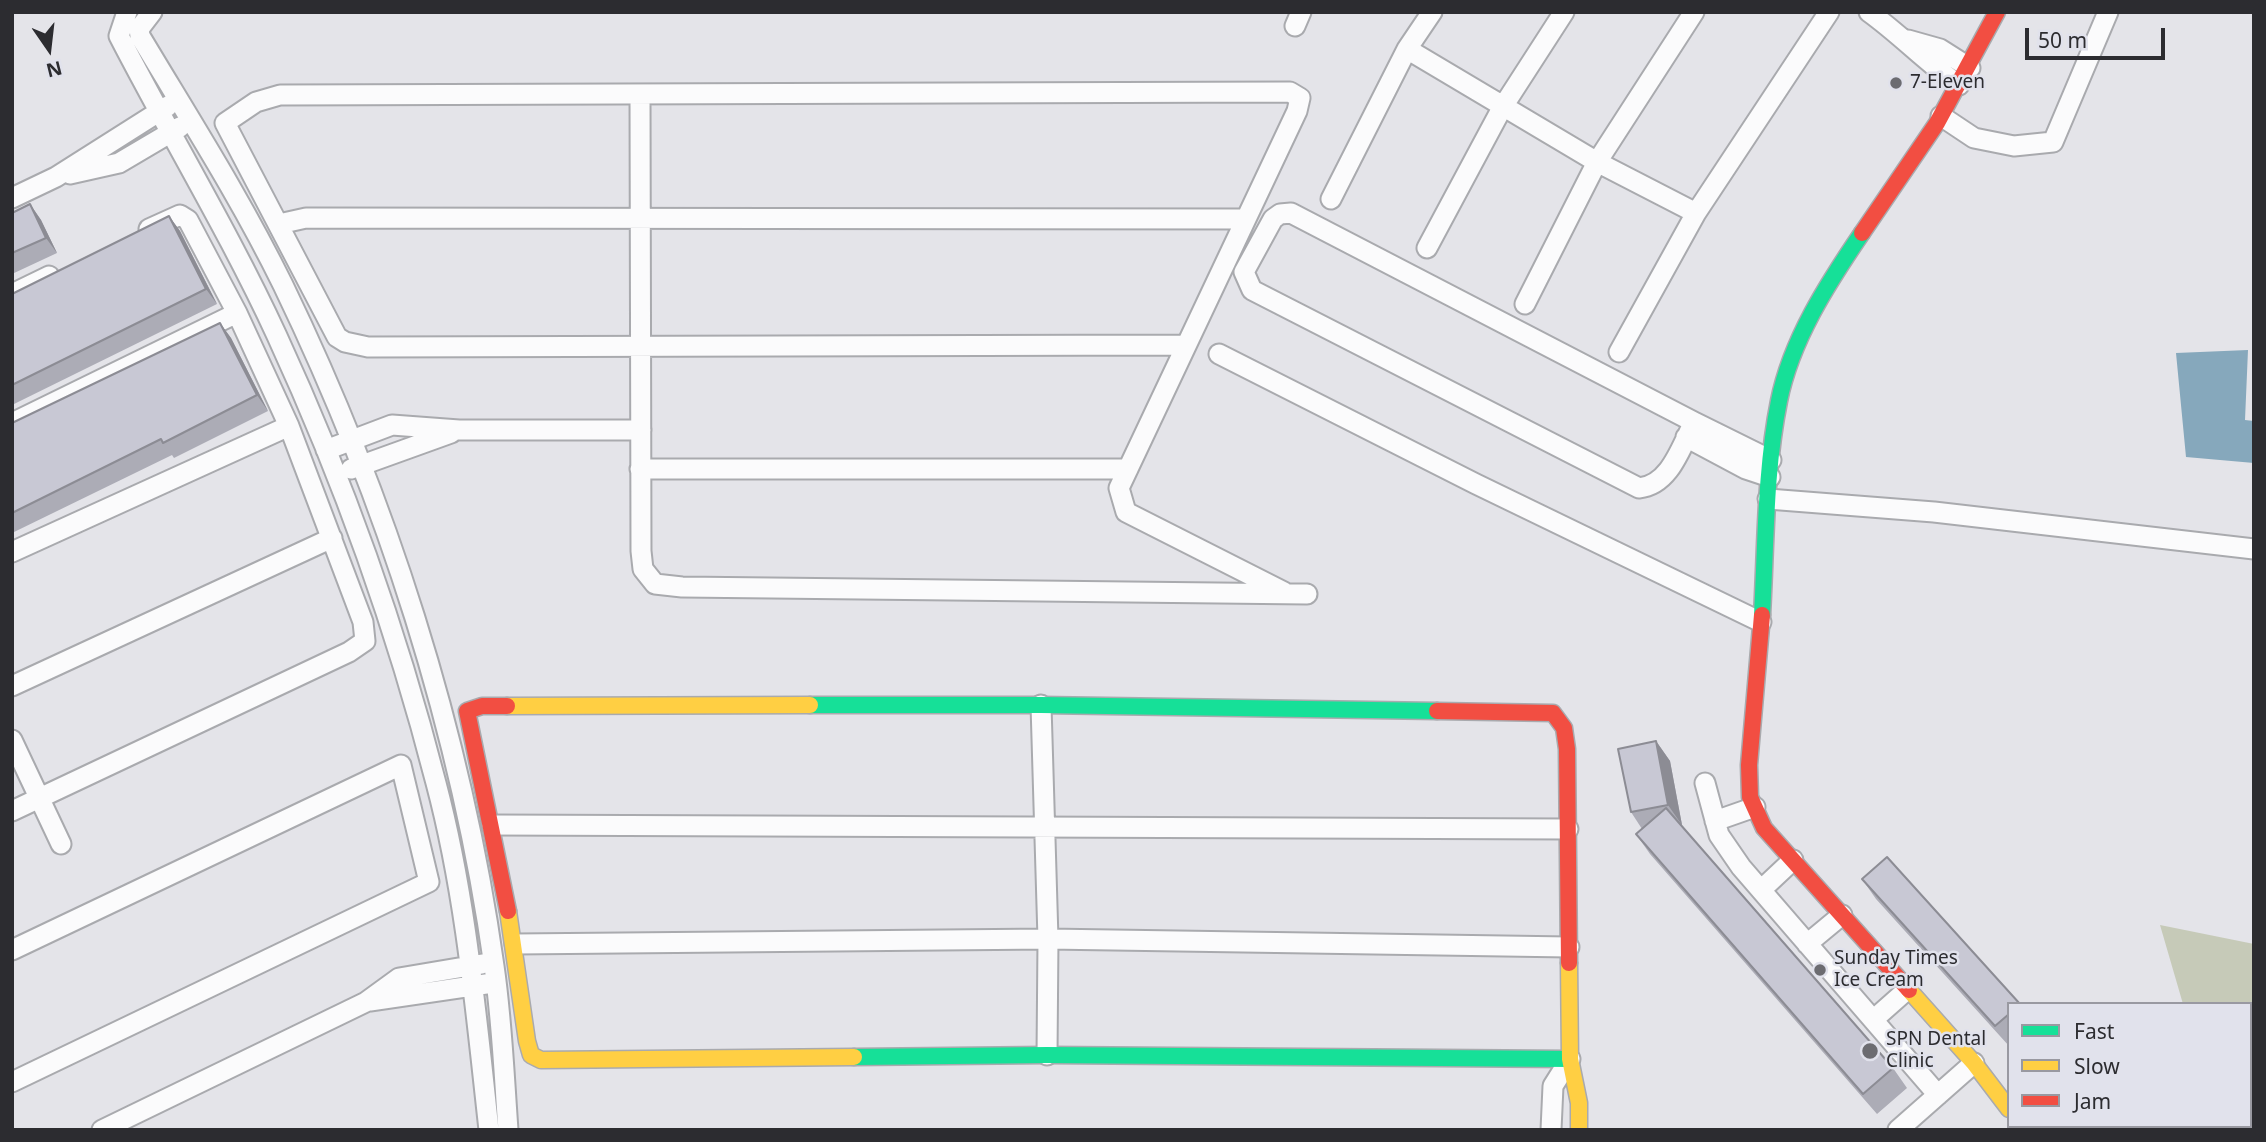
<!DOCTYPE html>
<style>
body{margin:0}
#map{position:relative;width:2266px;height:1142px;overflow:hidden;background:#e4e4e9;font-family:"Noto Sans",sans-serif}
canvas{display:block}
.frame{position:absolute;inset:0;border:14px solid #2c2c30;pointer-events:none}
.legend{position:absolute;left:2007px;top:1002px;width:245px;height:126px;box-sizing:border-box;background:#e1e2ec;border:2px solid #9999a1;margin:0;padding:9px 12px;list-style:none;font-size:21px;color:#2c2c30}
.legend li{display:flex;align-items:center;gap:14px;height:35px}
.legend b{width:35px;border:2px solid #9999a1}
.north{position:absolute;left:14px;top:14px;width:70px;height:70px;-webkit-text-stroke:5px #e1e2ec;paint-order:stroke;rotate:166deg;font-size:19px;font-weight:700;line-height:28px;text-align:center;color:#2c2c30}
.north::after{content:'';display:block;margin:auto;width:24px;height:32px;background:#2c2c30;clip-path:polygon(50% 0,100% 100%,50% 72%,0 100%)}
.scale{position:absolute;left:2025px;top:28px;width:140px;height:32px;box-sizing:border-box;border:4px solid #2c2c30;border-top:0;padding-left:9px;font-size:21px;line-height:24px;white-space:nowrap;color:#2c2c30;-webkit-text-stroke:5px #e1e2ec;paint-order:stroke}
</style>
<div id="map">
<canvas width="2266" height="1142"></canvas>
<div class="frame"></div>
<ul class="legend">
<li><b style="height:9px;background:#16e098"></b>Fast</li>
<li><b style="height:9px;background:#ffcf43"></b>Slow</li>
<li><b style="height:9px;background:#f24e42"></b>Jam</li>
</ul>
<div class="north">N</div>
<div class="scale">50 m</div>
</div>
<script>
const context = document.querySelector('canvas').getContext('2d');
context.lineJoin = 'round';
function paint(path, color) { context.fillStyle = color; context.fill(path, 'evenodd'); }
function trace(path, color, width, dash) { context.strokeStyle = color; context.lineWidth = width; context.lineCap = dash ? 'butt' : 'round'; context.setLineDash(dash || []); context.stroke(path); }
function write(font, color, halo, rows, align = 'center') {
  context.font = font + ' "Noto Sans",sans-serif'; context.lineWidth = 5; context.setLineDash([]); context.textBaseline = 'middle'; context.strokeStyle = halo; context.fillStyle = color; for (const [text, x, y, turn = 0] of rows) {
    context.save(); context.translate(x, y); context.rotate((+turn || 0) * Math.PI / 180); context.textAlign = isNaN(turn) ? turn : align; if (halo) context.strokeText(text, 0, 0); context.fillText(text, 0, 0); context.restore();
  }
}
paint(new Path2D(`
 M 2160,925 L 2254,944 L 2254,1130 L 2220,1130 L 2219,1126 L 2250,1126 L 2250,1004 L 2183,1004 Z`), '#c6cab8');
paint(new Path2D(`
 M 2248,350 L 2245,420 L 2254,421 L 2254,463 L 2186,457 L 2176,353 Z`), '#86a8bc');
const street = new Path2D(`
 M 127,12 L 119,36 C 171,137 230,234 277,336 C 343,479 397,631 436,783 C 466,896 476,1014 489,1130
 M 152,12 L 139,29 L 140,36 C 189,118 241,199 283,285 C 386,498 461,731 494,966 C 502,1020 504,1075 508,1130
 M 1869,12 C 1901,35 1927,63 1959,85
 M 1295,26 L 1301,12
 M 1908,40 L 1940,49 L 1970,68
 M 1407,49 L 1597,162 L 1696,213
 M 640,94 L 641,551 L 643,569 L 655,584 L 682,587 L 1307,594
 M 1941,116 L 1974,138 L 2014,146 L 2053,142 L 2108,12
 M 70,174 L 119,163 L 180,127
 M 12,198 L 56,177 L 168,106
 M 1331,199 L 1407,49 L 1432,12
 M 279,224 L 306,218 L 1245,219
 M 1427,248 L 1502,108 L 1564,12
 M 12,294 L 49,276
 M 1525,304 L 1597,162 L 1694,12
 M 1185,345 L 368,347 L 345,342 L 337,337 L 225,123 L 256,102 L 280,95 L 1290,92 L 1300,98 L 1297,111 L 1119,488 L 1126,512 L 1284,592
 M 1619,352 L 1696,213 L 1829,12
 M 1219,354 L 1476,484 L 1761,622
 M 1694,422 C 1681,447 1670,485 1639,488 L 1252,290 L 1244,272 L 1273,219 L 1280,214 L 1291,213 L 1694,422 L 1771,460
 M 12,423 L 237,313
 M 1686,437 L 1746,469 L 1770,477
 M 326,450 L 392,425 L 459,430 L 641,430
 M 351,469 L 451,433
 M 640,469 L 1128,469
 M 1768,499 L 1934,512 L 2254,549
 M 12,552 L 289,426
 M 12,686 L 332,538
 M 1041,705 L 1048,939 L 1047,1055
 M 12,740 L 61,844
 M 1705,783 L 1719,835 L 1741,867 L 1938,1095
 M 12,811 L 349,652 L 365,641 L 363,622 L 289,426 L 237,313 L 188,220 L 180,215 L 149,229
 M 1715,821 L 1755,807
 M 492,825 L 1568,829
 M 1761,890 L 1793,860
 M 515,944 L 1048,939 L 1569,947
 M 1807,944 L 1842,915
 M 12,950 L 401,765 L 429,882 L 12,1082
 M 370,1001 L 486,984
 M 1873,1020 L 1908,989
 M 102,1130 L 366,1002 L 399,978 L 482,964
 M 1551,1130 L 1553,1086 L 1570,1059
 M 1898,1130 L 1974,1063`);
const fast = new Path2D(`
 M 1762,615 C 1766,544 1765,470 1779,401 C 1791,340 1828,283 1862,233
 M 810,705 L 1041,705 L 1437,711
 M 854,1057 L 1047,1055 L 1570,1059`);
const slow = new Path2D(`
 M 507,706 L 810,705
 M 508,911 L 527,1041 L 531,1055 L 541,1060 L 854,1057
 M 1569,963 L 1570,1059 L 1579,1103 L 1579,1130
 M 1909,990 L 1974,1063 L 2009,1109
 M 2021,1126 L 2023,1130`);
const jam = new Path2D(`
 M 1862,233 L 1937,123 L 1997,12
 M 1762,615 L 1749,765 L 1750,797 L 1764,828 L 1909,990
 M 507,706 L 482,706 L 467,711 L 508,911
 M 1437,711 L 1553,713 L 1564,728 L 1567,749 L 1569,963`);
trace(street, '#a9aaae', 23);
trace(fast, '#a9aaae', 19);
trace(slow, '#a9aaae', 19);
trace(jam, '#a9aaae', 19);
trace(street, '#fbfbfc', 19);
trace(fast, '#16e098', 16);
trace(slow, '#ffcf43', 16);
trace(jam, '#f24e42', 16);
paint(new Path2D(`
 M 30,204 L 41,220 L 57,253 L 12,274 L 12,213 Z
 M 169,216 L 180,231 L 217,304 L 12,405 L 12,294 Z
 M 220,323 L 231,338 L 268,411 L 174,458 L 172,455 L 12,533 L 12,423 Z
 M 1656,741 L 1670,761 L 1682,825 L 1681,825 L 1893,1068 L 1907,1088 L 1877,1114 L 1650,854 L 1636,834 L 1642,829 L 1631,812 Z
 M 1862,879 L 2009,1004 L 2009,1046 L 1876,899 Z`), '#acacb6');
paint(new Path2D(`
 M 30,204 L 41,220 L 57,253 L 46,238 Z
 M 169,216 L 180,231 L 217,304 L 206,289 Z
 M 220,323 L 231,338 L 268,411 L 257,395 Z
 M 1656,741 L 1670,761 L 1682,825 L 1668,805 Z`), '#8c8c94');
const building = new Path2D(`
 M 30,204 L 46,238 L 12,253 L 12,213 Z
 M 169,216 L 206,289 L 12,385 L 12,294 Z
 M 220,323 L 257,395 L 163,443 L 161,439 L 12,513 L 12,423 Z
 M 1656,741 L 1668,805 L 1631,812 L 1618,749 Z
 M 1666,808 L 1893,1068 L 1863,1094 L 1636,834 Z
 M 1887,857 L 2020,1004 L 2009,1004 L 2009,1014 L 1995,1026 L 1862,879 Z`);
paint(building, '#c8c8d4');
trace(building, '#8c8c94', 2);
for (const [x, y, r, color] of [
 [1896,83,7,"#6c6c71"],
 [1820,970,7,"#6c6c71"],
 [1870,1051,9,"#6c6c71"]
]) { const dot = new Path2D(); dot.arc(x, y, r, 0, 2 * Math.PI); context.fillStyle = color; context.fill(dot); trace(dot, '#e1e2ec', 2.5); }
write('19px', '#2c2c30', '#e1e2ec', [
 ["7-Eleven",1910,83],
 ["Sunday Times",1834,959],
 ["Ice Cream",1834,981],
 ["SPN Dental",1886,1040],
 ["Clinic",1886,1062]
], 'left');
</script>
